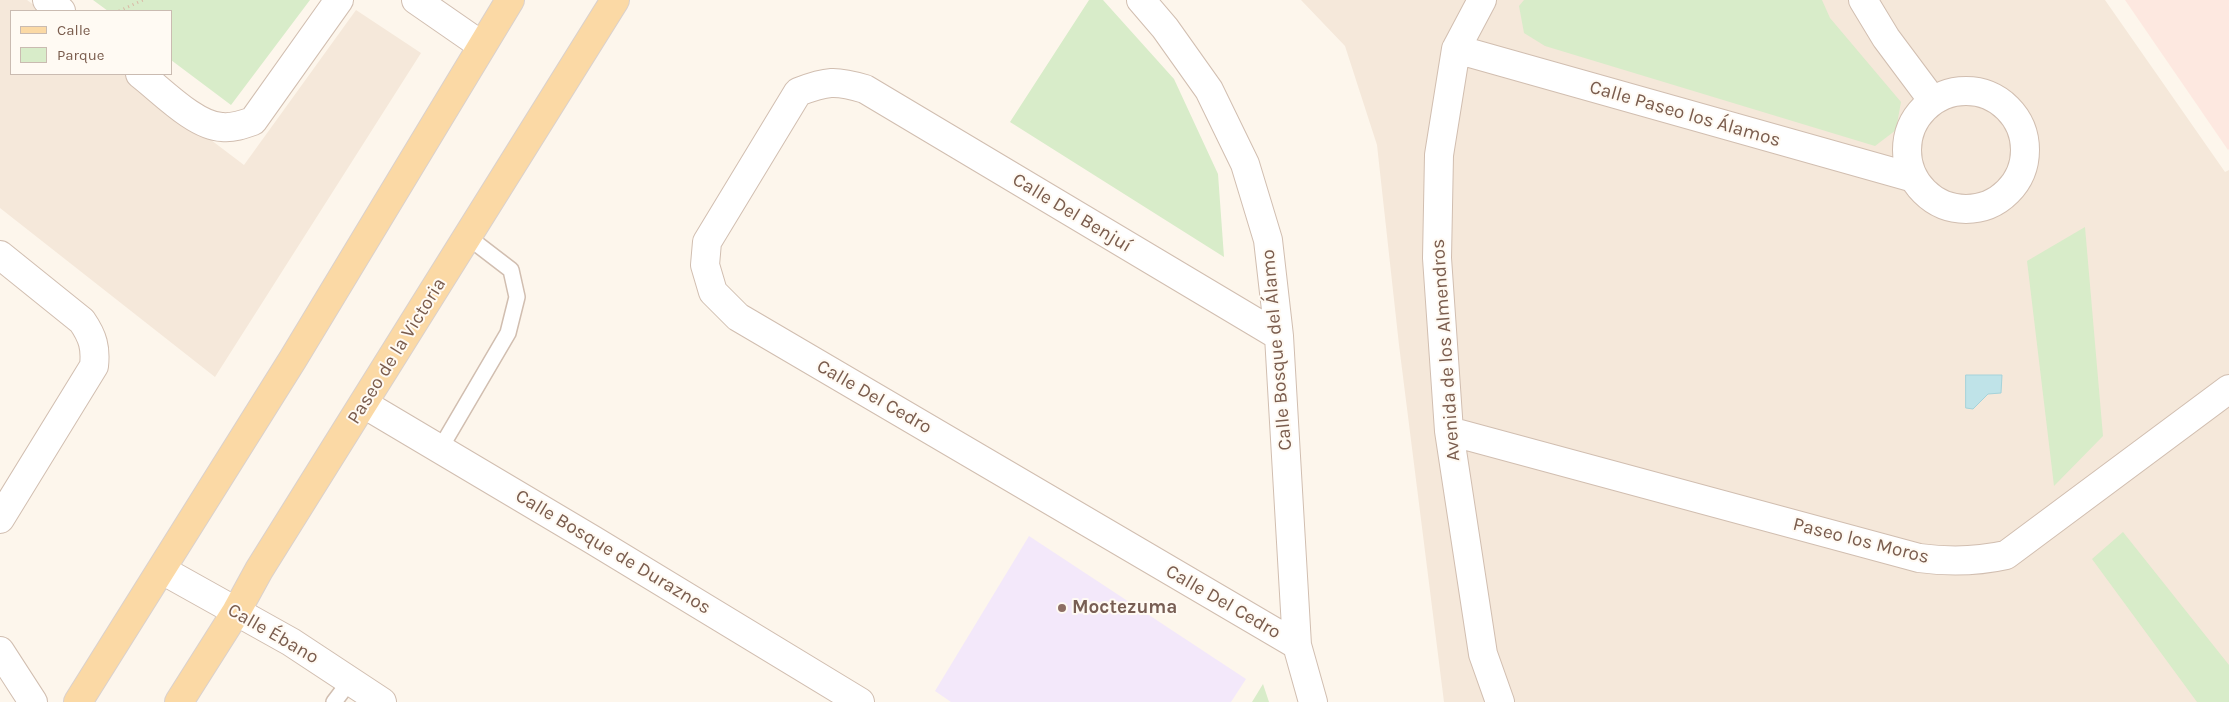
<!DOCTYPE html>
<meta charset="utf-8">
<style>
body{margin:0}
#map{position:relative;width:2229px;height:702px;overflow:hidden;background:#fdf6ec;font-family:Karla,sans-serif}
canvas{display:block}
.legend{position:absolute;left:10px;top:10px;width:162px;height:65px;box-sizing:border-box;background:#fffaf3;border:1px solid #cabbb1;margin:0;padding:6px 9px;list-style:none;font-size:15px;color:#7a5c4d}
.legend li{display:flex;align-items:center;gap:10px;height:25px}
.legend b{width:25px;border:1px solid #cabbb1}
</style>
<div id="map">
<canvas width="2229" height="702"></canvas>
<ul class="legend">
<li><b style="height:6px;background:#fbd9a5"></b>Calle</li>
<li><b style="height:14px;background:#d8ecc9"></b>Parque</li>
</ul>
</div>
<script>
const context = document.querySelector('canvas').getContext('2d');
context.lineJoin = 'round';
function paint(path, color) { context.fillStyle = color; context.fill(path, 'evenodd'); }
function trace(path, color, width, dash) { context.strokeStyle = color; context.lineWidth = width; context.lineCap = dash ? 'butt' : 'round'; context.setLineDash(dash || []); context.stroke(path); }
function write(font, color, halo, rows, align = 'center') {
  context.font = font + ' Karla,sans-serif'; context.lineWidth = 4; context.setLineDash([]); context.textBaseline = 'middle'; context.strokeStyle = halo; context.fillStyle = color; for (const [text, x, y, turn = 0] of rows) {
    context.save(); context.translate(x, y); context.rotate((+turn || 0) * Math.PI / 180); context.textAlign = isNaN(turn) ? turn : align; if (halo) context.strokeText(text, 0, 0); context.fillText(text, 0, 0); context.restore();
  }
}
paint(new Path2D(`
 M 0,0 L 27,0 L 42,11 L 11,11 L 11,74 L 124,74 L 244,165 L 356,10 L 421,53 L 215,377 L 0,208 Z
 M 1301,0 L 2105,0 L 2225,172 L 2229,170 L 2229,702 L 1444,702 L 1399,345 L 1377,145 L 1345,46 Z`), '#f5e8da');
paint(new Path2D(`
 M 2125,0 L 2229,0 L 2229,149 L 2228,150 Z`), '#fde8e0');
paint(new Path2D(`
 M 1029,536 L 1246,679 L 1231,702 L 951,702 L 935,691 Z`), '#f3e8fa');
paint(new Path2D(`
 M 93,0 L 310,0 L 231,105 L 171,60 L 171,11 L 108,11 Z
 M 1089,0 L 1103,0 L 1174,79 L 1218,174 L 1224,257 L 1010,122 Z
 M 1524,0 L 1822,0 L 1830,18 L 1901,102 L 1896,130 L 1875,146 L 1545,46 L 1524,33 L 1519,6 Z
 M 2085,227 L 2103,436 L 2054,486 L 2027,261 Z
 M 2123,532 L 2229,665 L 2229,702 L 2197,702 L 2092,559 Z
 M 1263,684 L 1269,702 L 1252,702 Z`), '#d8ecc9');
const water = new Path2D(`
 M 1966,375 L 2002,375 L 2001,393 L 1988,394 L 1973,409 L 1966,408 Z`);
paint(water, '#bfe3e8');
trace(water, '#a5d3da', 1);
const service = new Path2D(`
 M 440,449 L 508,333 L 517,297 L 511,270 L 468,237
 M 334,702 L 350,681`);
const minor = new Path2D(`
 M 47,0 L 61,11
 M 416,0 L 481,45
 M 1141,0 L 1165,28 L 1209,90 L 1245,164 L 1268,240 L 1279,336 L 1297,645 L 1313,702
 M 1482,0 L 1456,49 L 1439,155 L 1437,258 L 1449,431 L 1483,654 L 1500,702
 M 1863,0 L 1886,38 L 1933,101
 M 1456,49 L 1914,178
 M 140,74 C 161,90 195,126 222,127 C 233,128 242,125 253,121 L 339,0
 M1907 150a59 59 0 1 1 118 0a59 59 0 1 1-118 0Z
 M 0,255 L 82,321 C 93,337 96,348 94,366 L 0,519
 M 1279,336 L 865,89 C 835,80 827,81 798,92 L 707,242 L 705,265 L 713,292 L 738,317 L 1297,645
 M 364,404 L 593,540 L 860,702
 M 1449,431 L 1919,558 C 1949,562 1975,562 2006,555 L 2229,389
 M 162,570 L 291,642 L 382,702
 M 0,651 L 33,702`);
const primary = new Path2D(`
 M 78,702 L 293,359 L 510,0
 M 179,702 L 236,612 L 259,570 L 615,0`);
trace(service, '#d1beb0', 18);
trace(minor, '#d1beb0', 30);
trace(primary, '#dad1cd', 30);
trace(new Path2D(`
 M 119,11 L 143,0`), '#d9b8a5', 3, [1, 4]);
trace(service, '#fff', 15);
trace(minor, '#fff', 28);
trace(primary, '#fbd9a5', 28);
for (const [x, y, r, color] of [
 [1062,608,5,"#8d6e63"]
]) { const dot = new Path2D(); dot.arc(x, y, r, 0, 2 * Math.PI); context.fillStyle = color; context.fill(dot); trace(dot, '#fffaf3', 2); }
write('19px', '#7a5c4d', '#fffaf3', [
 ["Calle Paseo los Álamos",1685,114,16],
 ["Calle Del Benjuí",1072,213,31],
 ["Calle Bosque del Álamo",1277,350,-95],
 ["Avenida de los Almendros",1446,350,-94],
 ["Paseo de la Victoria",397,351,-58],
 ["Calle Del Cedro",874,397,30],
 ["Paseo los Moros",1861,541,14],
 ["Calle Bosque de Duraznos",613,552,31],
 ["Calle Del Cedro",1223,602,30],
 ["Calle Ébano",273,634,30]
]);
write('bold 19px', '#785e54', '#fffaf3', [
 ["Moctezuma",1072,608]
], 'left');
</script>
